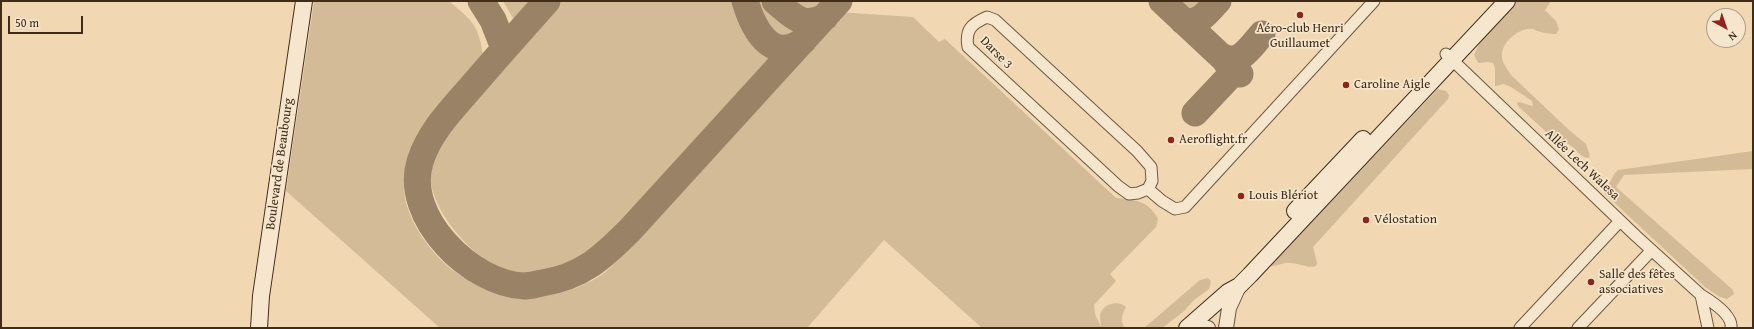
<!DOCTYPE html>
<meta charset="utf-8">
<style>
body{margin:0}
#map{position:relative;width:1754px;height:329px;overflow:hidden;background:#f1d8b2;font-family:"Gentium Book Plus",serif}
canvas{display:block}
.frame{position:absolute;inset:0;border:2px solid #412c19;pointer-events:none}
.north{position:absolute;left:1706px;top:8px;width:40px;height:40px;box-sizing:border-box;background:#f6e6cd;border:1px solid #ae9c85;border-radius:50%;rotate:140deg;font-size:11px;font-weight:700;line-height:16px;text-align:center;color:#412c19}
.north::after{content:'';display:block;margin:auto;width:14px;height:18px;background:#8f2418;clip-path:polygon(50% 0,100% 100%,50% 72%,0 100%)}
.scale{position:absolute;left:8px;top:16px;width:75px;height:18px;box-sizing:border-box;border:2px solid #412c19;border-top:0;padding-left:5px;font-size:12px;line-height:14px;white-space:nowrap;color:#412c19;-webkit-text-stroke:3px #f6e6cd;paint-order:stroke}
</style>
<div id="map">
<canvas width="1754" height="329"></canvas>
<div class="frame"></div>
<div class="north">N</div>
<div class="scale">50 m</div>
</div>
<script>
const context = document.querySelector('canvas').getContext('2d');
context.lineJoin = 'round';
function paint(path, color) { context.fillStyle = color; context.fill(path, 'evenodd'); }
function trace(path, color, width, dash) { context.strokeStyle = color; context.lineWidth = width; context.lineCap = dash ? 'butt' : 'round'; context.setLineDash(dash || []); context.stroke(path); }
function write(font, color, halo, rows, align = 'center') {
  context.font = font + ' "Gentium Book Plus",serif'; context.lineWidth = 3.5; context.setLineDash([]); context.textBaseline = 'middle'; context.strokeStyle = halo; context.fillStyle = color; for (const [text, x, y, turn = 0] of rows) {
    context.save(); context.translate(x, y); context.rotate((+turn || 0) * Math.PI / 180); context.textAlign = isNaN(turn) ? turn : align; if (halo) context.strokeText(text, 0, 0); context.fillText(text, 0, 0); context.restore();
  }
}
paint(new Path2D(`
 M 314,1 L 449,1 C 472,21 478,23 483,55 C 453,89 415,126 406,172 C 400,197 410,219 424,240 C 465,298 538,314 600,276 C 608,271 615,262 622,256 L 838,12 L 913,17 L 939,42 L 945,39 L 1116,198 C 1135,200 1148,200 1158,219 L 1156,227 L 1110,274 L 1116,281 L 1094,305 L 1095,314 L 1101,327 C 1101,323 1099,316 1101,312 C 1105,303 1120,300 1126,307 C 1122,315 1119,320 1125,328 L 982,328 L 884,240 L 807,328 L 440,328 L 286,191 Z
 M 503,1 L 535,1 L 516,23 Z
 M 560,1 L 739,1 L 748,26 L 753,35 L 779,59 L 769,71 L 766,69 C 733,104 699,139 665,174 C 631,210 595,256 546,273 C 519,282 493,266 473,250 C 453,232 428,199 430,170 C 433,137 477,95 498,71 C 519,48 540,24 560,1 Z
 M 751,1 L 767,1 C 777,10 800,24 791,39 C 768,49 757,17 751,1 Z
 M 785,1 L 832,1 C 815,21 803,17 785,1 Z
 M 1174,1 L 1213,1 C 1207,7 1200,18 1191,17 Z
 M 1517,1 L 1551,1 L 1545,10 L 1556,21 L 1559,29 L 1556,34 C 1551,34 1543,33 1538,31 C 1535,31 1535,29 1532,29 C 1519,27 1500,44 1502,57 C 1503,65 1508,70 1512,76 L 1568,129 L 1586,144 L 1590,156 L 1588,158 C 1579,157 1575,147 1568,144 C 1563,142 1562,145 1556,141 L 1518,106 L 1517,103 L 1519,102 L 1532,106 L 1533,105 L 1532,101 L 1511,87 L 1504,84 L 1495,86 L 1495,68 L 1493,63 L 1488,62 L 1478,63 L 1474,55 L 1479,44 L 1490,29 Z
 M 1438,89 L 1446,91 L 1449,95 L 1448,99 L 1313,247 L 1317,263 L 1316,266 C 1307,269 1300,263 1290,263 C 1283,262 1277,267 1270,266 Z
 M 1753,151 L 1753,169 L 1624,175 L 1616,187 L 1733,290 L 1734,294 L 1727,299 L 1720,297 L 1705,287 L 1604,193 L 1615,173 L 1618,170 Z
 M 1208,278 L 1211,281 L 1209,289 L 1194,300 L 1183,312 L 1162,328 L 1144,328 L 1200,280 Z`), '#d3bb98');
trace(new Path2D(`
 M 481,1 L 493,20 L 504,48
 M 547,1 C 522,29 497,57 473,85 C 453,108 429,132 420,162 C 403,217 471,284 524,286 C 530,286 536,284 542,283 C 582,277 603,257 630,230 L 839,1
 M 745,1 C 753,28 771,64 803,41
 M 775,1 C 792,15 802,29 825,17
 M 1162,1 L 1240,74
 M 1183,21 C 1199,26 1208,11 1218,1
 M 1223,57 C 1240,66 1252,45 1262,34
 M 1195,113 L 1229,77 L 1230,68 L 1223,57`), '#998266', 27);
const minor = new Path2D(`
 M 987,17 L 995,20 L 1137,151 L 1151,167 L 1152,181 L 1148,189 L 1138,193 L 1129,194 L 1118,186 L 968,47 C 965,30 971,24 987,17 Z
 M 1446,54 L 1636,236 L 1701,295 C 1711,301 1733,315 1731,328
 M 1148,189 L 1162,201 L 1175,209 L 1185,207 L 1374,1
 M 1701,295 L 1708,328
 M 1520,328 L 1620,221
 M 1578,328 L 1651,251`);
const tertiary = new Path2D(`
 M 1192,328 L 1192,324 L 1208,328
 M 1226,328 L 1229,308 L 1239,286`);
const secondary = new Path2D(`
 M 1295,211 L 1363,139
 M 259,328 L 261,296 L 304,1
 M 1187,328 L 1228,292 L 1239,286 L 1250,275 L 1507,1`);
trace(minor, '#6d573f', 13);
trace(tertiary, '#6d573f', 16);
trace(secondary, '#412c19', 18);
trace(minor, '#f6e6cd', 11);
trace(tertiary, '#f6e6cd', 14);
trace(secondary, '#f6e6cd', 16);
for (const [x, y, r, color] of [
 [1300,15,4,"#8f2418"],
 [1346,85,4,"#8f2418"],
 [1171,140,4,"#8f2418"],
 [1241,196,4,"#8f2418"],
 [1366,220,4,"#8f2418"],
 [1591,282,4,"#8f2418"]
]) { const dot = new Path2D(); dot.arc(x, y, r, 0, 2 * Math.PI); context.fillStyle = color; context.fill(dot); trace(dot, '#f6e6cd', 1.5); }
write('13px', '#412c19', '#f6e6cd', [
 ["Aéro-club Henri",1300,29,"center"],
 ["Guillaumet",1300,44,"center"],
 ["Caroline Aigle",1354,85],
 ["Aeroflight.fr",1179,140],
 ["Louis Blériot",1249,196],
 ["Vélostation",1374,220],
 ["Salle des fêtes",1599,275],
 ["associatives",1599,290]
], 'left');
write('13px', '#412c19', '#f6e6cd', [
 ["Darse 3",996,53,45],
 ["Boulevard de Beaubourg",280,164,-82],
 ["Allée Lech Walesa",1582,165,43]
]);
</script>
